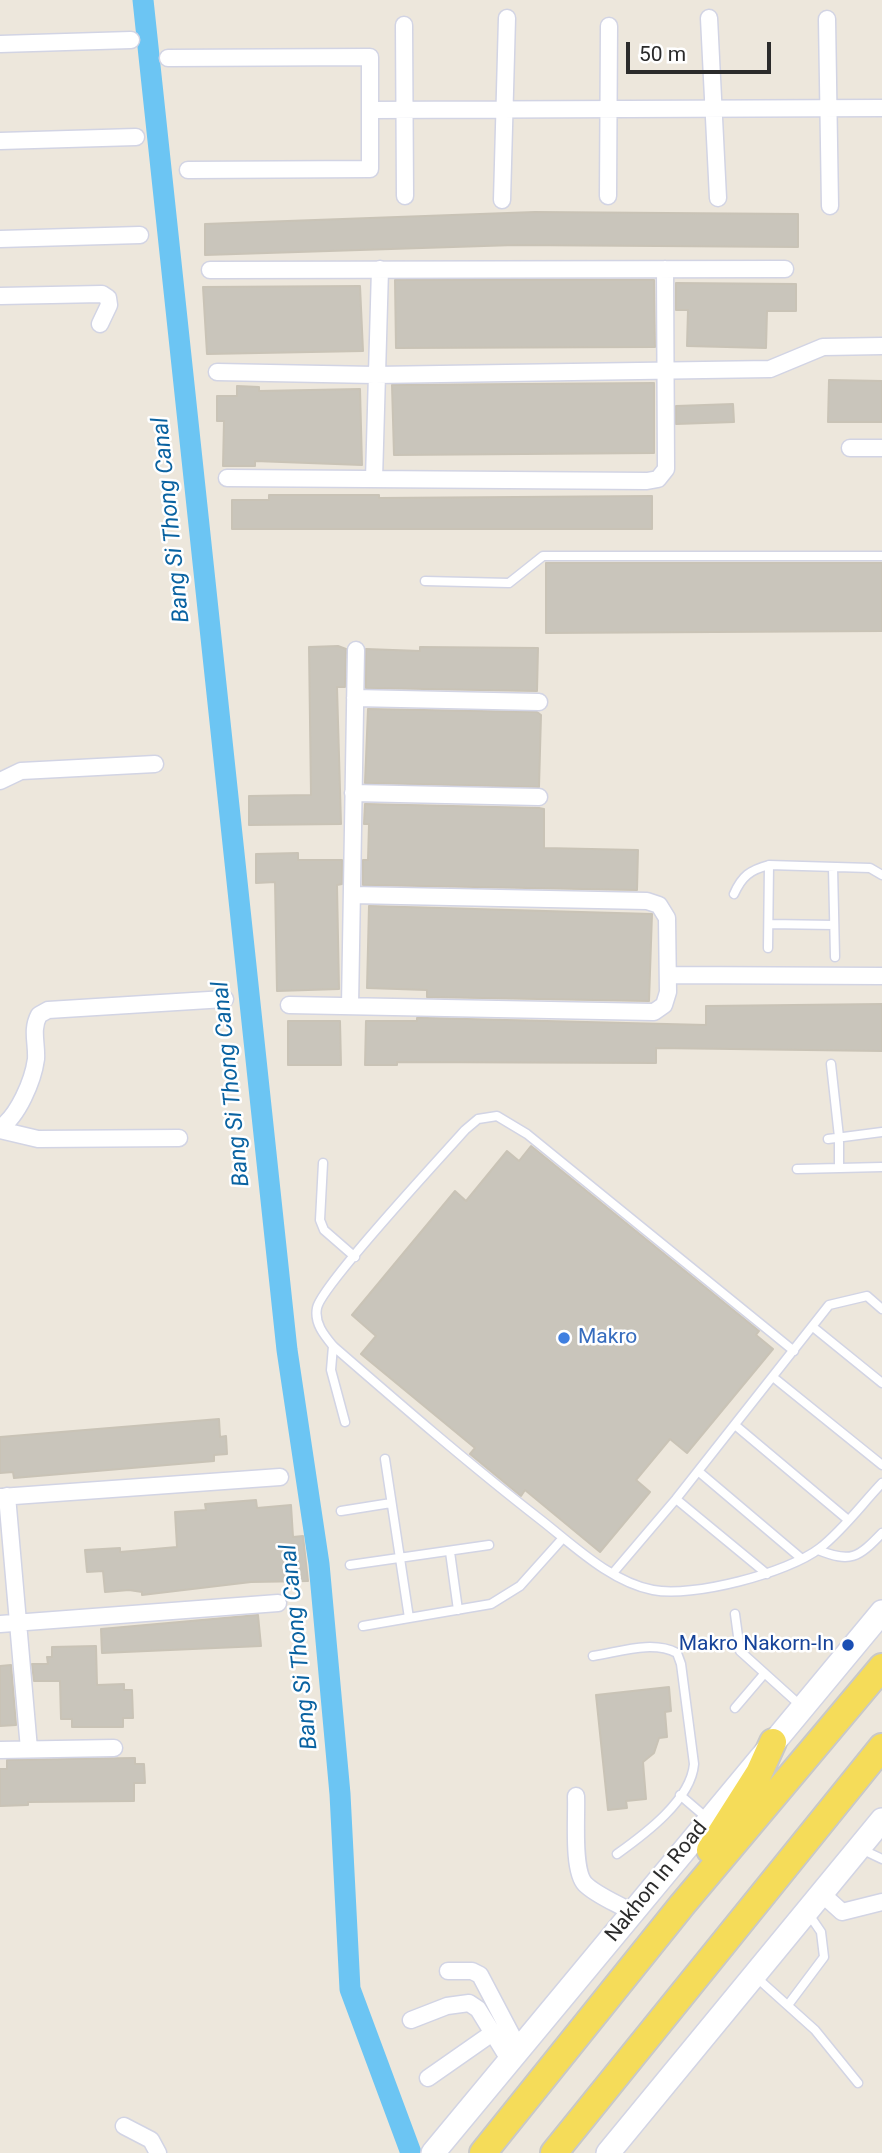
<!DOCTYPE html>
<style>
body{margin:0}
#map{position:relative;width:882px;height:2153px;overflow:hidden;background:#ede7dc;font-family:Roboto,sans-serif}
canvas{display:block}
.scale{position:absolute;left:626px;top:42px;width:145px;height:32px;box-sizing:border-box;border:4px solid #2b2b2b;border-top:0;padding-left:9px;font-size:21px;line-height:24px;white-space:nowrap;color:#2b2b2b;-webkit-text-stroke:5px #fff;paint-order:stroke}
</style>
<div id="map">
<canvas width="882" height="2153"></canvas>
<div class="scale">50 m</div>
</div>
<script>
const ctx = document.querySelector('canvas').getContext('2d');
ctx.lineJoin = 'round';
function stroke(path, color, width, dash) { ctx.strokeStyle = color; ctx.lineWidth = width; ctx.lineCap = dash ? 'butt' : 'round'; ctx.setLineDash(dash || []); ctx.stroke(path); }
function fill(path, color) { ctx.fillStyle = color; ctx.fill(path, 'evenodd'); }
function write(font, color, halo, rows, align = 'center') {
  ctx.font = font + ' Roboto,sans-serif'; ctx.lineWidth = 5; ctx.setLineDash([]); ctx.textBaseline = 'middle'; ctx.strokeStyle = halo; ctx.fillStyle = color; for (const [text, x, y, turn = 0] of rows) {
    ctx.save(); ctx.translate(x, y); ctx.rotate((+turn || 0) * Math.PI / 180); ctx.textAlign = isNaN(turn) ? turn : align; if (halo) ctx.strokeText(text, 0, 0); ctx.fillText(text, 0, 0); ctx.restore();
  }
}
stroke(new Path2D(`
 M143,0L287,1350L319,1564L340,1794L350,1989L411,2153`), '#6cc5f3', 21);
const building = new Path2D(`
 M535,212L798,214V247L515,245L205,255V224Z
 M395,280H654L655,347L396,348Z
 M676,283L796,284V311H767L766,348L687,346L688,310H676Z
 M360,286L363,351L207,354L203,287Z
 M829,380L882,381V422H828Z
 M654,383V453L394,455L392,385Z
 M237,386L259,387V391L360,389L362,465L255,461V466H223L224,421H217V396H237Z
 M733,404L734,422L676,424V406Z
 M269,495H379V498L652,496V529H232V500H269Z
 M546,563H882V631L546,633Z
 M338,646L346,649L345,687H337L341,824L249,825V796L311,795L309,647Z
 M420,647L538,648L537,691L366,688V649L420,651Z
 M368,709L537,712L541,715L539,787L365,783Z
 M365,804L539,808L544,809V848L638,850L637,890L363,885V860H368L369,824H364Z
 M298,853V860H342V884L337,885L339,989L277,991L275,882L256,883V854Z
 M369,906L652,914L649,1001L427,997V990L367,988Z
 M882,1004V1051L656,1048V1063L397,1062V1065H365L366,1021H417V1018H427L706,1025V1006Z
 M288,1021H340L341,1065H288Z
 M531,1146L759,1331L756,1335L773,1349L687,1453L670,1439L636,1480L650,1492L600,1552L525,1490L521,1496L470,1454L475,1448L361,1354L376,1336L352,1315L455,1191L466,1201L507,1151L519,1161Z
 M219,1419L220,1437L226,1436L227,1454L214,1455V1461L14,1478L13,1472L0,1473V1437Z
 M256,1500L257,1508L291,1505L293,1537L303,1536L308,1581L251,1582L142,1595V1592L129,1590L105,1592L103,1571L87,1572L85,1550L120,1548V1552L177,1547L175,1512L206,1510L205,1504Z
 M258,1615L261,1646L102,1653L101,1629Z
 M96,1646L97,1685L124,1684V1690H132L133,1718H123V1727H72V1719H61L60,1681H34L32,1664H48L47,1657H52V1647Z
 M11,1665L16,1725L0,1726V1666Z
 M669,1687L671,1711L665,1712L667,1737L659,1738L654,1753L643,1762L646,1799L626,1801L627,1808L608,1810L596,1695Z
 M135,1758V1764H144L145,1783H134V1801L28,1802V1805L0,1806V1769H7V1760Z`);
fill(building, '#c9c5bb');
stroke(building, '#c9c3b6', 2);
const lane = new Path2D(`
 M425,581L509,583L543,556H882
 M833,867L835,957
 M734,894C742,876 750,870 769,865L870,868L882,875
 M769,924L834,925
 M768,948L769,865
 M831,1064L839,1137V1168
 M828,1139L882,1132
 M323,1163L320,1220L324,1230L355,1257
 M797,1169L882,1167
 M813,1327L882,1383
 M333,1346L331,1370L345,1422
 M794,1351L527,1134L497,1116L478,1119L465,1130C442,1156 321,1286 317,1308C314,1323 324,1335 333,1346C401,1405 469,1464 541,1520C573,1545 611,1582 653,1590C692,1598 788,1573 820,1548C843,1530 862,1504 882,1483
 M773,1377L882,1465
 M735,1425L847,1519
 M385,1459L409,1618L491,1604L520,1586L563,1538
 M698,1471L802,1559
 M676,1499L767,1574
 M341,1511L391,1503
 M818,1550C851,1563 858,1558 882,1533
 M450,1552L458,1610
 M350,1565L489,1545
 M613,1573L676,1499L829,1305L867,1296L882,1309
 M735,1614L740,1651L801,1706
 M363,1626L409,1618
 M593,1656C620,1652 652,1640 677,1653L681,1664L694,1764C691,1800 645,1834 617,1854
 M735,1708L764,1674
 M680,1795L708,1819
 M861,1849L882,1859
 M756,1977L815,2030L858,2083
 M788,2005L824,1957L821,1932L808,1913`);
const street = new Path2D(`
 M709,18L718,198
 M827,19L830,206
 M404,25L405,196
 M0,44L131,40
 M168,58L370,57V169L188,170
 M370,110L882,108
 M0,141L136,137
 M608,196L609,26
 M502,200L507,18
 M0,239L140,235
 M210,270L785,269
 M0,296L102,294L108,298L109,305L100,324
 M217,372L375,375L770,369L823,347L882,346
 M850,448H882
 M227,478L647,481L658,479L666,469L665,269
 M374,479L380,269
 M355,698L539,702
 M0,781L21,771L155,764
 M353,793L539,797
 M668,975L882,976
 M289,1005L654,1012L664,1005L668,992L667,918L659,905L647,901L352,895
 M350,1006L356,650
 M0,1128C18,1116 33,1081 36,1059C37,1043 31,1030 39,1015L48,1010L225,999
 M0,1130L38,1139L179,1138
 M7,1496L29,1749
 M0,1497L280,1477
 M0,1624L278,1603
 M0,1750L114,1748
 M576,1796C577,1816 572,1870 585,1884C597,1896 619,1904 633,1913
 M821,1893L842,1912L882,1902
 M448,1971H472L480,1975L519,2049
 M411,2020L447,2006L469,2003L478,2009L510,2061
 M428,2078L491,2034
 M124,2126L151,2140L158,2153`);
const secondary = new Path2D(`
 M433,2153L882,1612
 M608,2153L882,1820`);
const primary = new Path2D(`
 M710,1850L759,1773L773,1742
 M483,2153L682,1905L882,1667
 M554,2153L882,1747`);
stroke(lane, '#d2d4e4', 11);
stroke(street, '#d2d4e4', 19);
stroke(secondary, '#d2d4e4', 26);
stroke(primary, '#c8c8c8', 30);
stroke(lane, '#fff', 8);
stroke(street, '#fff', 16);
stroke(secondary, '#fff', 23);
stroke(primary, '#f5dc59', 26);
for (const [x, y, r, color] of [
 [564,1338,7,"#3f7fe0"],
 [848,1645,7,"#1a4fb4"]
]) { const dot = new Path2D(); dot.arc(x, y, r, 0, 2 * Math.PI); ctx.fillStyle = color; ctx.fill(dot); stroke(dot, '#fff', 2.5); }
write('21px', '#366cbe', '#fff', [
 ["Makro",578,1338]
], 'left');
write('21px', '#164399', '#fff', [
 ["Makro Nakorn-In",834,1645]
], 'right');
write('21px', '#2b2b2b', '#fff', [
 ["Nakhon In Road",657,1882,-51]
]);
write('italic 23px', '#0962a1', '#fff', [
 ["Bang Si Thong Canal",172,520,-96],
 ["Bang Si Thong Canal",232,1084,-96],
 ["Bang Si Thong Canal",300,1647,-96]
]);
</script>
